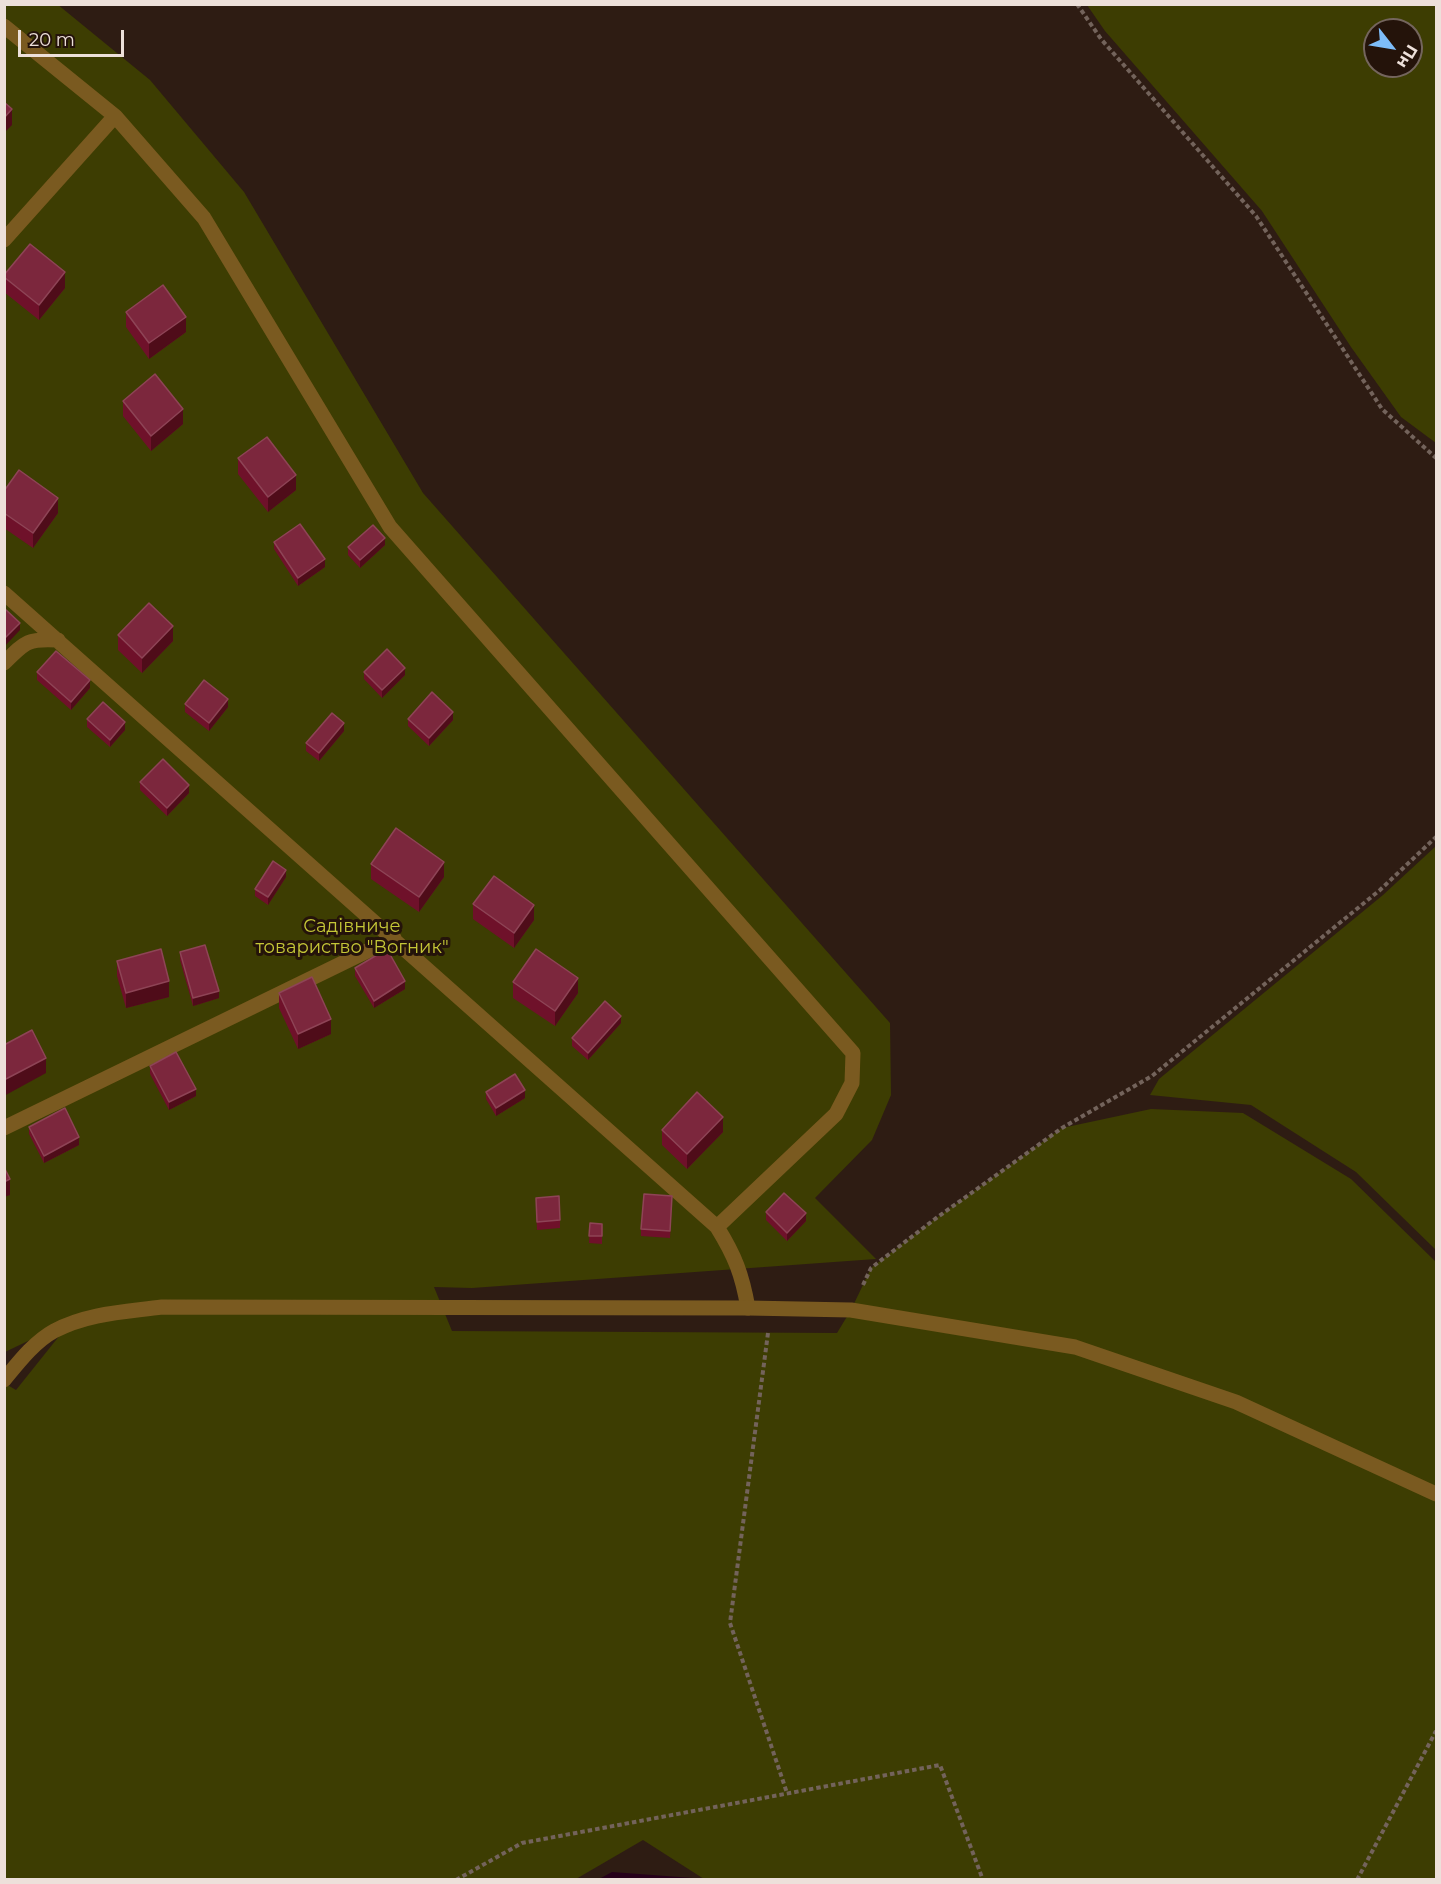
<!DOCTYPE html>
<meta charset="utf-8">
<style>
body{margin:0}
#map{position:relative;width:1441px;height:1884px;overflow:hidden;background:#2e1c13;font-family:Montserrat,sans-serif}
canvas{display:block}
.frame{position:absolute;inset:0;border:6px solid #ede0da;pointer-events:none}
.north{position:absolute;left:1363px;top:18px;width:60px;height:60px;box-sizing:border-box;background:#24130a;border:2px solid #74655d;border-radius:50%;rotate:121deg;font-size:16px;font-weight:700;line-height:24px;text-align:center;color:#ede0da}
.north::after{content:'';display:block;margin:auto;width:21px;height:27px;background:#7ebdf9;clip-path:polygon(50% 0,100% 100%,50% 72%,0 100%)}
.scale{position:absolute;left:18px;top:30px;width:106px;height:27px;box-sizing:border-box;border:3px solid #ede0da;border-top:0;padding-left:8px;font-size:18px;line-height:21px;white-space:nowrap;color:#ede0da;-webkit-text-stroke:4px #24130a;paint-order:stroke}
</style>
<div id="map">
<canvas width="1441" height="1884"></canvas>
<div class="frame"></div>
<div class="north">Пн</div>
<div class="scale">20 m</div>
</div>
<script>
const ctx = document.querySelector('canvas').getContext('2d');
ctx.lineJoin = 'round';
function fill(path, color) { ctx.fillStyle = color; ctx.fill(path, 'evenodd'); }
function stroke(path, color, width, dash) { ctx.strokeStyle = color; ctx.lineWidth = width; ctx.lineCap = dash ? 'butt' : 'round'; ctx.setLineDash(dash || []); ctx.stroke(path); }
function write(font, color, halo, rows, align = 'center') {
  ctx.font = font + ' Montserrat,sans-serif'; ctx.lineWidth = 6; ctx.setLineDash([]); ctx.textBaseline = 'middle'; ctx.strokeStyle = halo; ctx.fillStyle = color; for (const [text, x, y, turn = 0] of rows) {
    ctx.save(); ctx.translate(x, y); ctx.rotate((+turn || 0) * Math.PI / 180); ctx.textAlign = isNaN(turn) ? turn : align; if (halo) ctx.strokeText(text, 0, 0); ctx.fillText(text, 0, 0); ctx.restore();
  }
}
fill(new Path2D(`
 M57,4L150,80L244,192L423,493L890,1023L891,1095L872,1140L815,1198L876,1259L472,1288L434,1287L452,1331L837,1333L851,1310L871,1268L935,1219L1062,1128L1151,1109L1243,1113L1351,1179L1436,1262V1879H704L643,1840L576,1879H5L4,1383L16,1390L72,1320L5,1352L4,5Z
 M1087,5H1436V443L1401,417L1351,347L1262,211L1105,31ZM1375,30H1411V66H1375Z
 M1436,846V1250L1356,1172L1251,1105L1150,1095L1159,1079L1383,895Z`), '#3d3d02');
fill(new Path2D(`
 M612,1872L693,1878L694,1879H599Z`), '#26001a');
stroke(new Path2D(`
 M1077,4L1101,39L1256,216L1382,409L1436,458
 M863,1285L871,1268L935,1219L1062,1128L1152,1076L1380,890L1436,837
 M768,1333L730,1623L787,1793
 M456,1880L522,1843L940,1765L983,1880
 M1357,1880L1436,1731`), '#73635b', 4, [4.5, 3]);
stroke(new Path2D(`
 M4,26L115,116L204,218L390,527L853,1053L852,1083L836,1114L717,1227
 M4,240L115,116
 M4,593L717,1227C735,1256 742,1274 748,1308
 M4,663C25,642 28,638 58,640
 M4,1128L394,938`), '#7a5a20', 15);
stroke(new Path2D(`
 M4,1380C18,1363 34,1342 54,1331C88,1313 125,1312 162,1307L748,1308L851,1310L1075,1347L1236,1402L1436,1494`), '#7a5a20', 15);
fill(new Path2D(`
 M4,275L65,288L39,320L4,292Z
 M126,312L186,332L149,359L126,327Z
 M123,401L183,424L151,451L123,416Z
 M238,458L296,490L268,512L238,474Z
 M4,491L58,513L33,548L4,528Z
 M274,542L325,567L298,586L274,549Z
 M385,545L360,568L348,555V547Z
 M118,635L173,641L142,673L118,650Z
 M37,672L90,688L71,710L37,680Z
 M364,672L405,675L382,698L364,679Z
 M185,704L228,707L209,731L185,712Z
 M87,719L125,730L110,747L87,727Z
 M408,719L453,720L429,746L408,726Z
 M344,731L319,761L306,751V743Z
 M140,782L189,793L167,816L140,790Z
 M371,864L444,877L419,912L371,879Z
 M286,877L268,905L255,896V889Z
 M473,904L534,920L514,948L473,919Z
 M180,952L219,998L193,1006L180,960Z
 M117,961L169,997L126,1008L117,976Z
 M355,968L405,989L374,1008L355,976Z
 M513,982L578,993L555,1026L513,998Z
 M279,993L331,1034L298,1049L279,1008Z
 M621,1023L588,1060L572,1046V1038Z
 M150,1066L196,1096L169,1110L150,1074Z
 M486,1092L525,1098L496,1116L486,1099Z
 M29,1127L79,1145L44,1163L29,1134Z
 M662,1130L723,1132L687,1169L662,1145Z
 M672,1204L670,1238L641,1236V1229Z
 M536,1206L560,1220V1228L537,1230Z
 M766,1212L806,1221L787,1241L766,1220Z
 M590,1223L602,1224V1244L589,1243Z`), '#6f112a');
fill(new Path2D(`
 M12,109V125L4,133V118Z
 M65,272V288L39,320V305Z
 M186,317V332L149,359V343Z
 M183,409V424L151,451V436Z
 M296,475V490L268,512V497Z
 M58,498V513L33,548V533Z
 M385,538V545L360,568V560Z
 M325,559V567L298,586V578Z
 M20,623V630L4,647V639Z
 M173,626V641L142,673V658Z
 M405,668V675L382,698V690Z
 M90,680V688L71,710V702Z
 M228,699V707L209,731V723Z
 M453,712V720L429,746V738Z
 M125,722V730L110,747V740Z
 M344,723V731L319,761V753Z
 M189,785V793L167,816V808Z
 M444,862V877L419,912V897Z
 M286,870V877L268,905V897Z
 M534,905V920L514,948V933Z
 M578,978V993L555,1026V1011Z
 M169,981V997L126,1008V993Z
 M405,981V989L374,1008V1001Z
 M219,991V998L193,1006V998Z
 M621,1016V1023L588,1060V1053Z
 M331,1019V1034L298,1049V1034Z
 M46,1058V1073L4,1096V1080Z
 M196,1089V1096L169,1110V1102Z
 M525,1090V1098L496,1116V1108Z
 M723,1117V1132L687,1169V1154Z
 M79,1137V1145L44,1163V1156Z
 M10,1179V1195L4,1197V1182Z
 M806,1213V1221L787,1241V1233Z`), '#4f0c19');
const building = new Path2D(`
 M4,102L12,109L4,118Z
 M30,244L65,272L39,305L4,277V275Z
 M163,285L186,317L149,343L126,312Z
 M155,374L183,409L151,436L123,401Z
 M267,437L296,475L268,497L238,458Z
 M19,470L58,498L33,533L4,513V491Z
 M300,524L325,559L298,578L274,542Z
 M373,525L385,538L360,560L348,547Z
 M149,603L173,626L142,658L118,635Z
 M4,608L20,623L4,639Z
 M387,649L405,668L382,690L364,672Z
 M56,651L90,680L71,702L37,672Z
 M204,680L228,699L209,723L185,704Z
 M432,692L453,712L429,738L408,719Z
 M103,702L125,722L110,740L87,719Z
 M332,713L344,723L319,753L306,743Z
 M163,759L189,785L167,808L140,782Z
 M396,828L444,862L419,897L371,864Z
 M273,861L286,870L268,897L255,889Z
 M494,876L534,905L514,933L473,904Z
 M205,945L219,991L193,998L180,952Z
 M161,949L169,981L126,993L117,961Z
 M387,949L405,981L374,1001L355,968Z
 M536,949L578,978L555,1011L513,982Z
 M312,977L331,1019L298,1034L279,993Z
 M605,1001L621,1016L588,1053L572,1038Z
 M32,1030L46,1058L4,1080V1045Z
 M176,1052L196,1089L169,1102L150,1066Z
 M515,1074L525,1090L496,1108L486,1092Z
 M697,1092L723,1117L687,1154L662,1130Z
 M65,1108L79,1137L44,1156L29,1127Z
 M4,1167L10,1179L4,1182Z
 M784,1193L806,1213L787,1233L766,1212Z
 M644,1194L672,1196L670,1231L641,1229Z
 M559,1196L560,1220L537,1222L536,1198Z
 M590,1223L602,1224V1236H589Z`);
fill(building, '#7c273d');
stroke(building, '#8e4456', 1.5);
write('18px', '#c5c737', '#24130a', [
 ["Садівниче",352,927],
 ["товариство \"Вогник\"",352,948]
]);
</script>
